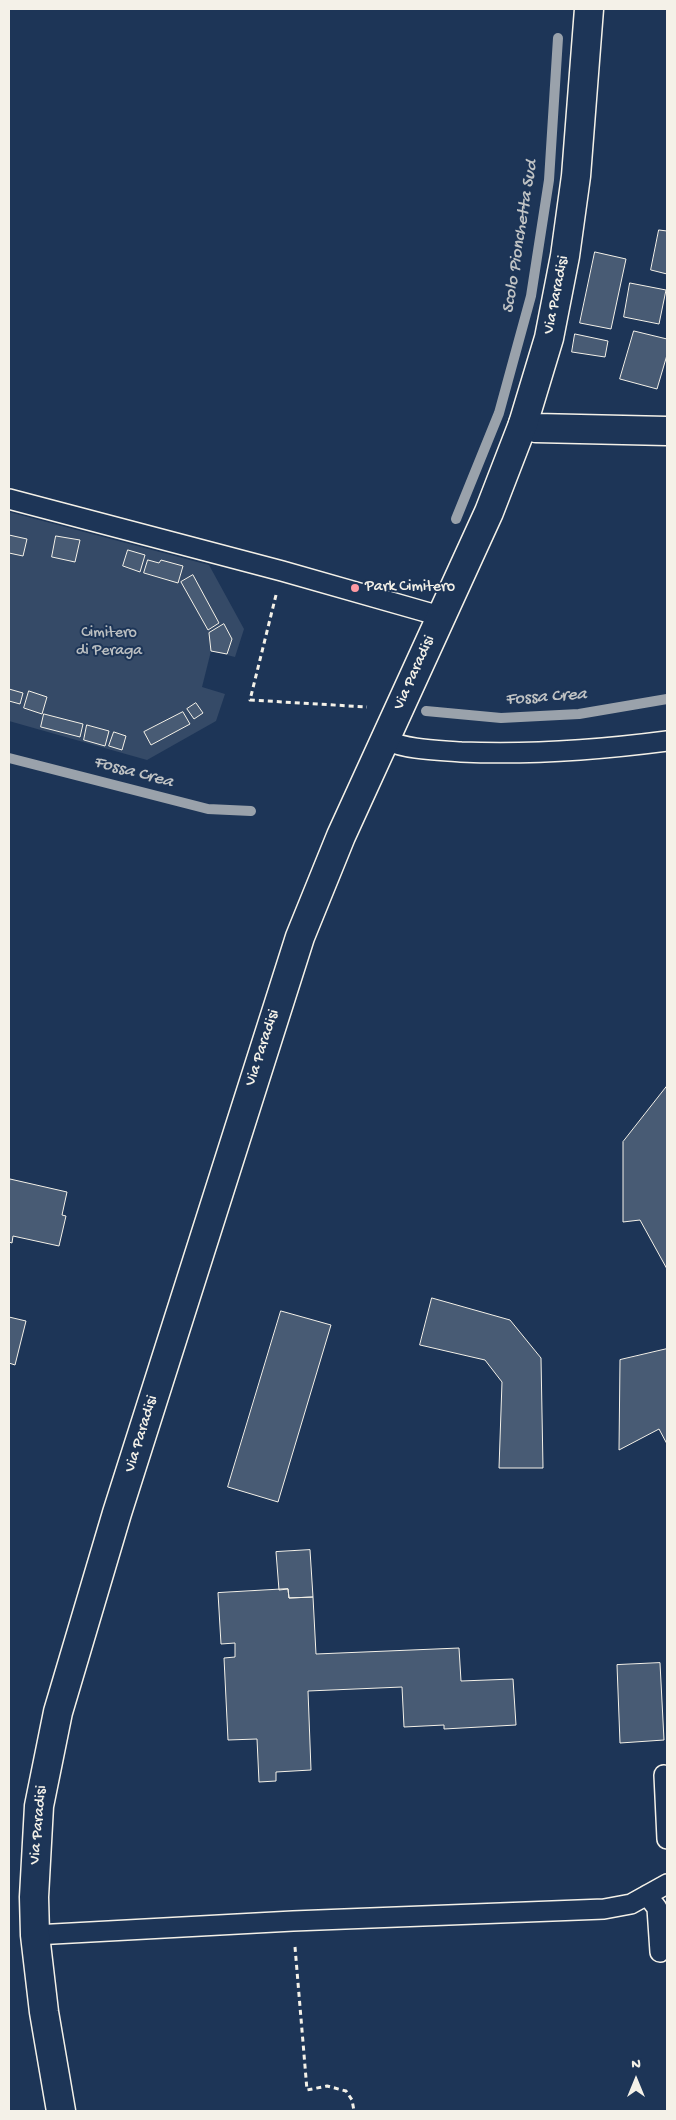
<!DOCTYPE html>
<style>
body{margin:0}
#map{position:relative;width:676px;height:2120px;overflow:hidden;background:#1d3557;font-family:"Gochi Hand",sans-serif}
canvas{display:block}
.frame{position:absolute;inset:0;border:10px solid #f4f1e8;pointer-events:none}
.north{position:absolute;left:611px;top:2055px;width:50px;height:50px;-webkit-text-stroke:4px #1d3557;paint-order:stroke;rotate:0deg;font-size:14px;font-weight:700;line-height:20px;text-align:center;color:#f4f1e8}
.north::after{content:'';display:block;margin:auto;width:18px;height:22px;background:#f4f1e8;clip-path:polygon(50% 0,100% 100%,50% 72%,0 100%)}
</style>
<div id="map">
<canvas width="676" height="2120"></canvas>
<div class="frame"></div>
<div class="north">N</div>
</div>
<script>
const ctx = document.querySelector('canvas').getContext('2d');
ctx.lineJoin = 'round';
function fill(path, color) { ctx.fillStyle = color; ctx.fill(path, 'evenodd'); }
function stroke(path, color, width, dash) { ctx.strokeStyle = color; ctx.lineWidth = width; ctx.lineCap = dash ? 'butt' : 'round'; ctx.setLineDash(dash || []); ctx.stroke(path); }
function write(font, color, halo, rows, align = 'center') {
  ctx.font = font + ' "Gochi Hand",sans-serif'; ctx.lineWidth = 4; ctx.setLineDash([]); ctx.textBaseline = 'middle'; ctx.strokeStyle = halo; ctx.fillStyle = color; for (const [text, x, y, turn = 0] of rows) {
    ctx.save(); ctx.translate(x, y); ctx.rotate((+turn || 0) * Math.PI / 180); ctx.textAlign = isNaN(turn) ? turn : align; if (halo) ctx.strokeText(text, 0, 0); ctx.fillText(text, 0, 0); ctx.restore();
  }
}
fill(new Path2D(`
 M9,512L209,565L244,629L235,657L211,651L202,687L225,694L216,721L147,760L9,721Z`), '#354a67');
stroke(new Path2D(`
 M456,519L499,413L531,296L549,180L558,38
 M426,711L501,718L579,714L667,699
 M9,758L208,809L251,811`), '#9aa2ab', 10);
const building = new Path2D(`
 M659,230L667,231V274L651,270Z
 M595,252L626,259L611,329L580,323Z
 M630,283L666,290L659,324L624,317Z
 M634,331L667,339V355L657,389L620,379Z
 M575,334L608,341L605,357L572,352Z
 M9,535L27,539L23,556L9,553Z
 M56,536L80,540L75,562L52,557Z
 M128,550L145,555L140,572L123,566Z
 M148,560L159,563L161,560L183,566L178,583L144,573Z
 M193,575L219,623L208,630L181,582Z
 M224,624L232,639L227,654L211,651L209,633Z
 M9,689L23,693L20,704L9,701Z
 M29,691L47,697L42,714L24,708Z
 M196,703L203,713L194,719L187,709Z
 M183,712L190,724L151,745L144,732Z
 M44,714L83,724L80,737L41,727Z
 M87,725L109,731L105,746L84,740Z
 M114,732L126,736L122,750L109,746Z
 M667,1086V1269L640,1220L623,1222V1142Z
 M10,1179L67,1192L62,1215L66,1216L59,1246L13,1236L12,1243L9,1242Z
 M432,1298L510,1320L541,1358L543,1468H499L502,1382L485,1360L420,1345Z
 M281,1311L331,1325L278,1502L228,1487Z
 M9,1317L26,1321L15,1365L9,1363Z
 M667,1349V1444L659,1429L619,1450L620,1360Z
 M310,1550L313,1597L289,1598L288,1589L279,1590L276,1552Z
 M288,1589L289,1598L313,1597L316,1654L459,1648L461,1681L513,1679L516,1725L444,1729V1725L404,1727L402,1687L308,1691L311,1770L276,1772V1781L259,1782L257,1739L228,1740L224,1658L235,1657V1643L221,1644L218,1593Z
 M660,1663L664,1740L620,1743L617,1665Z`);
fill(building, '#485b74');
stroke(building, '#f4f1e8', 1);
const service = new Path2D(`
 M9,499L282,571L440,616
 M385,740C409,750 435,750 461,752C530,755 598,750 667,741
 M664,1775L667,1839
 M647,1895L657,1908L660,1952
 M35,1935L293,1921L604,1909L631,1904L667,1884`);
const minor = new Path2D(`
 M523,424L536,428L667,431`);
const tertiary = new Path2D(`
 M61,2111L44,2012L35,1935L34,1897L39,1806L58,1712L117,1513L300,937L341,836L489,512L523,424L549,338L565,256L576,176L589,9`);
stroke(service, '#f4f1e8', 22);
stroke(minor, '#f4f1e8', 31);
stroke(tertiary, '#f4f1e8', 31);
stroke(new Path2D(`
 M276,595L250,700L367,707
 M295,1947L307,2090L327,2086L346,2091L352,2100L354,2111`), '#f4f1e8', 3, [5, 4]);
stroke(service, '#1d3557', 19);
stroke(minor, '#1d3557', 28);
stroke(tertiary, '#1d3557', 28);
for (const [x, y, r, color] of [
 [355,588,5,"#ff9aa2"]
]) { const dot = new Path2D(); dot.arc(x, y, r, 0, 2 * Math.PI); ctx.fillStyle = color; ctx.fill(dot); stroke(dot, '#1d3557', 2); }
write('16px', '#f4f1e8', '#1d3557', [
 ["Via Paradisi",557,295,-79],
 ["Via Paradisi",415,673,-66],
 ["Via Paradisi",263,1048,-72],
 ["Via Paradisi",142,1434,-73],
 ["Via Paradisi",39,1825,-85]
]);
write('16px', '#f4f1e8', '#1d3557', [
 ["Park Cimitero",365,588]
], 'left');
write('16px', '#bbbfc1', '#1d3557', [
 ["Cimitero",109,634],
 ["di Peraga",109,652]
]);
write('italic 18px', '#c0c3c4', '#1d3557', [
 ["Scolo Pionchetta Sud",521,237,-81],
 ["Fossa Crea",546,698,-4],
 ["Fossa Crea",133,773,15]
]);
</script>
